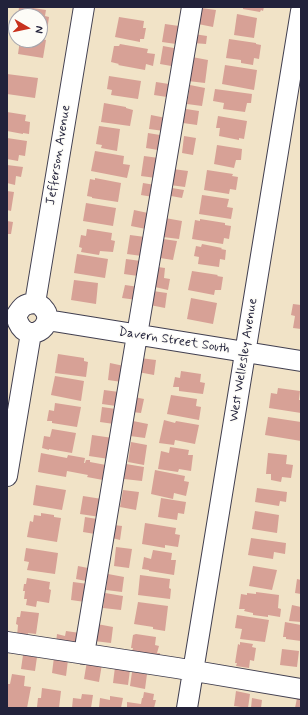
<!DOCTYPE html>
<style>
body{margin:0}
#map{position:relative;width:308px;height:715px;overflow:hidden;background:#f1e3c7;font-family:Mynerve,sans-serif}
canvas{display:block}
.frame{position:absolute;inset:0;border:8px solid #22223b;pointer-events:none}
.north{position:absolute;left:8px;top:8px;width:40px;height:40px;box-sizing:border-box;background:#fdfcf7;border:1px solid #a5a5ac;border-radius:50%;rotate:99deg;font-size:11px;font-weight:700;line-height:16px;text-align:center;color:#22223b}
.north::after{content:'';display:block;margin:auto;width:14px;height:18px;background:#c8321e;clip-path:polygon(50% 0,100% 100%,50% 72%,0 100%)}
</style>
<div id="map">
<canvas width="308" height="715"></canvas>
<div class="frame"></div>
<div class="north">N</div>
</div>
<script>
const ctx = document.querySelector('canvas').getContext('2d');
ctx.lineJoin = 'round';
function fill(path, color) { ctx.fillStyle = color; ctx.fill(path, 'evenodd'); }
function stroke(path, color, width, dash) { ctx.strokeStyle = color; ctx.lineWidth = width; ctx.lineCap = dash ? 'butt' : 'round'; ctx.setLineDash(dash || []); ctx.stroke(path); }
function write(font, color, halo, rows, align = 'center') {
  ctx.font = font + ' Mynerve,sans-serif'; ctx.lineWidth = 3; ctx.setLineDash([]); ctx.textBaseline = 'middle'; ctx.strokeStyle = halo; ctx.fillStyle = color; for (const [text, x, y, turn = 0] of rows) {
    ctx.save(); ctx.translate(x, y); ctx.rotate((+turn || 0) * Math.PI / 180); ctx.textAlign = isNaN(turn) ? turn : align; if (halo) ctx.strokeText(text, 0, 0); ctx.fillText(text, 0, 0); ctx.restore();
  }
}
fill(new Path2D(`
 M19,7H27L46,10L45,16L49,17L47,31L40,29V16H18Z
 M243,7H264L263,11L261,10L260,12L243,9Z
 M201,8L216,10L213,27L198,24Z
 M237,14L257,18L254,38L234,35Z
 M119,17L144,21L143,28H146L144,39H140V42L115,37Z
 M165,24L179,26L176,44L162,42Z
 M194,34L207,36L206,44L193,43Z
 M40,37L42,38L41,39L46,40L43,58L18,54L20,40H40Z
 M229,39L256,43V44L261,45L259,59L254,58L253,65L241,63V60L226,58Z
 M120,44L148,49L147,53L155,54L153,66L146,64L145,70L118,65L119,64L111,62L114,46H119Z
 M163,46L179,49L177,67L160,64Z
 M192,57L208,60L205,83L188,81Z
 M225,65L257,70L254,90L222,84Z
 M7,74L38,78L35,98L7,94Z
 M109,76L141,81L138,99L111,95L112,90L107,89Z
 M156,82L169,84L167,97L154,95Z
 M190,85L205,88L202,106L187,104Z
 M215,89L252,94L251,103H247L245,112L223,109L224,103L213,101Z
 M104,103L126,107V108L133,110L130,126L101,122Z
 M186,109L199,111L197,125L183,123Z
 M7,112L26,115L25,121L30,122L29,134L23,133V134L7,131Z
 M151,115L166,118L164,131L149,129Z
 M218,116L247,121L244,139L239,138V140L219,136L220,128H216Z
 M99,126L120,129L117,151L101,148L102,145L96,144Z
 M148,133L160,135L158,150L146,148Z
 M184,136L196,138L193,155L182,153Z
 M7,138L27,141L25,156L19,155L18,161L7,159Z
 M217,145L242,149L241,160H236L234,168L214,164Z
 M95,151L124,156L123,164L130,165L127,178L91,171Z
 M144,156L159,158L156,178L141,176Z
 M7,165L23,167L21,177L16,176L15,185L7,183Z
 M173,169L188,171L185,187L170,185Z
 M207,170L233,174L232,176L238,177L236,190L230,189L229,194L204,190Z
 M95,178L121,183L118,202L92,198V197L87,196L90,179L95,180Z
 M143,183L155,185L153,197L141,195Z
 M172,188L184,190L182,198L171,196Z
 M7,191L14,192L11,211L7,210Z
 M202,195L229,199L227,207L233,208L231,219L199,214Z
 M86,203L116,208L113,226L83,221Z
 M134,210L148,213L146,229L131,226Z
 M165,218L182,221L179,239L163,237Z
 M200,219L225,223V225L231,226L229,239L224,238L223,244L192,239L195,220L200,221Z
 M7,221L13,222L11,234H7Z
 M87,229L112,233L111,240L115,241L113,252L100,251L99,255L81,252L82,248L79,247L81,235L86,236Z
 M130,235L145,237L142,256L127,254Z
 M163,239L177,241L173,260L160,258Z
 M202,244L222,248L221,249L226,250L225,260L220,259L219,267L198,264L199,257L194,256L196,246L201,247Z
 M77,254L108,259L105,278L74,273Z
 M126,259L141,261L138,276L124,274Z
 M158,267L165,268L164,278L170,279L168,290L155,287Z
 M192,271L218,275L217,276L223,277L221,290H215L214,295L188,290Z
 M74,280L98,283L96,304L71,300Z
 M125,285L139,287L137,300L122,298Z
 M153,291L167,293L165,308L150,305Z
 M191,298L217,303L213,324L187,319Z
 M293,304L301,305V329L293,328L295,316L291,315Z
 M58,354L84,358V361L88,362L86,377L55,373Z
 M140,358L156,360L154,375L138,372Z
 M110,363L124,366L122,382L108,380Z
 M181,371L201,374L200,382L205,383L203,394L179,391V387H173L175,377L180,378Z
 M55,376L84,381L81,401L51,395Z
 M278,388L300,391L299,400H301V413L269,408L271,393L277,394Z
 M104,390L119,392L116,406L102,404Z
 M171,395L197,399L196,406L201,407L199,420L167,414Z
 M134,397L144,399L141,413L132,412Z
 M55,403L81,407L77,427L52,423V421H47L49,410L54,411Z
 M102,407L116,409L114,424L100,422Z
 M268,417L301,422V441L265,435Z
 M164,420L175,423L176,421L199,425L195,444L175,440L174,445L159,443Z
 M133,421L148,424L145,438L130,436Z
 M52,429L76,433L72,453L49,449V450L42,448L44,436L50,437Z
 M92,435L113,438L109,459L89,456Z
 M131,442L147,445L144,465L128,462Z
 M170,447L189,450L188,455H193L191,471L179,469L178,472L158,469L161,451L169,453Z
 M41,453L67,458L68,455L85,458L84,463H85L86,460H90V462L106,465L103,480L87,477L88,475L67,471L66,477L38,472Z
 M268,453L287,455L286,464L293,465L291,478L282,477L281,482L271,480V474H266Z
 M126,464L144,467L142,481L124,479Z
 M155,470L185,476L184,481L189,482L186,496L174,493L173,499L151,494Z
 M36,485L66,490L62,510L33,505Z
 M257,488L287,492L286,502L280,501L279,506L255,502Z
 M123,490L139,492L136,510L120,507Z
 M83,496L102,499L100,517L80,514Z
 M161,498L186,502L184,514L178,513L177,520L158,517Z
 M255,511L279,515L277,533L252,529Z
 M41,513L54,515V517L61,518L57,542L27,537L30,521L33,522L34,515L41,516Z
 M85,517L97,519L95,534L83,532Z
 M145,523L176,528L175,534L180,535L178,547L165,545V548L142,544Z
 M114,525L122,526L120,540L112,538Z
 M251,538L286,543L285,554L274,552L273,559L248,555Z
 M116,547L132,549L129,568L114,566Z
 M26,548L58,553L55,574L27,570L29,562L24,561Z
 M153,550L172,553L171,560H176L174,575L149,571V570L142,569L144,557L151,559Z
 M78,566L93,569L91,582L76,579Z
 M253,566L277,570L272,590L249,586Z
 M108,574L124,577L122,592L106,590Z
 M140,575L170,579L169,588L171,589L170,599L138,595Z
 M27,578L50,582L49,589L51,590L49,603L37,601L36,607L26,605L27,599H24L25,591H23L24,584H26Z
 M297,579L301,580V594L295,593Z
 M73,582L88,584L85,602L71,600Z
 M256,592L279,595L278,608L281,609L280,617L268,615V617L253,615V613L244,611L245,609H239L241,594L247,595V593L256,594Z
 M105,593L123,596L121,610L103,608Z
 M138,602L168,606L165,631L153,629V627L134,624Z
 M292,605L301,607V622L289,621Z
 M21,611L39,613L36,634L28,633L27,637L17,636L18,625L16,624L17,617H20Z
 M237,615L269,620L265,642L240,639L242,629L235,628Z
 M285,622L301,625V641L286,639V637H283Z
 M97,624L113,627L111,643L94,641Z
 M66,631L80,633L78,646L56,643L57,634L65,636Z
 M136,634L156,637L155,645L159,646L157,653H160L159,659L131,656L133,648H131L133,635Z
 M240,642L253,644L252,647L256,648L254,661L250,660L249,668L236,666L237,663H235L238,644L240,645Z
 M282,649L299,651L297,667L280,665Z
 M23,655L37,657L35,671L21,669Z
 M54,657L68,660L66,676L52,673Z
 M87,661L102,664L99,682L84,679Z
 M115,667L130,670L128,685L113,683Z
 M132,672L147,674L145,689L130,686Z
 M12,674L25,676L24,686L31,687L27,708H7V688L8,684H10Z
 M42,688L61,691L59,708L37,707L38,698H41Z
 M236,691L250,694L248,708L234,706Z
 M144,692L154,694L153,700H156L154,708H127V702L141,704L142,698H143Z
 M82,694L93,695L91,708H72L73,698L81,699Z
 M110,696L123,698L121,708H99L100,698L110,700Z
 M252,698L262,700L261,708H251Z
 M297,698H301V708H295Z`), '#d7a196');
const minor = new Path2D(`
 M35,303L84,7
 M35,303C38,304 41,305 43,308C59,324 25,351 16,316C22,306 24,304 35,303Z
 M47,320L301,361
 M7,476L31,333
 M7,642L177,668L301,689
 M84,654L137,335L192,7
 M187,708L301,11`);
stroke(minor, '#413f50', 22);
stroke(minor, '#fff', 20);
write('13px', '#22223b', '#fdfcf7', [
 ["Jefferson Avenue",59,155,-81],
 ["Davern Street South",174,341,9],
 ["West Wellesley Avenue",244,360,-81]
]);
</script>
